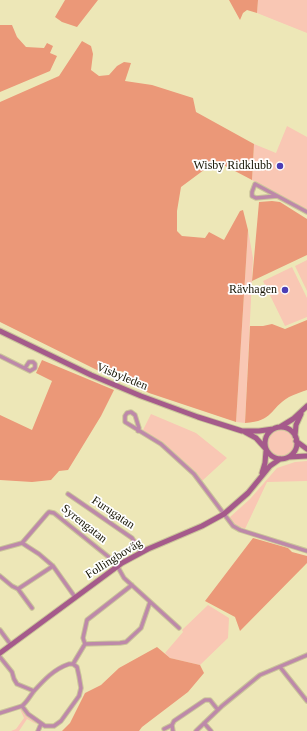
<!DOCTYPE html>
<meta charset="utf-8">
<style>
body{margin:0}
canvas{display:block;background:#ede7b7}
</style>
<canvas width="307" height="731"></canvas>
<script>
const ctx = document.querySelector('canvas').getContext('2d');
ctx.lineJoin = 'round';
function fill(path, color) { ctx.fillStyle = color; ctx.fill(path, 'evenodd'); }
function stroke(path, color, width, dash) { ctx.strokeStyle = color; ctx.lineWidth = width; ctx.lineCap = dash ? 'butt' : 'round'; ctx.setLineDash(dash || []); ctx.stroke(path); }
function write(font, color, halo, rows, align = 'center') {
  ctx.font = font + ' Georgia,serif'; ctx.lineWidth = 3.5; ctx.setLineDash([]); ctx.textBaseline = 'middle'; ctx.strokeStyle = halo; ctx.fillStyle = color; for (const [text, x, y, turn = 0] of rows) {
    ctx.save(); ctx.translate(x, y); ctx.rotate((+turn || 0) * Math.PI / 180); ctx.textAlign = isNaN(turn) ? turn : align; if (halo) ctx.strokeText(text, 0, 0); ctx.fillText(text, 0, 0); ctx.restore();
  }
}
fill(new Path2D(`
 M258,0H307V33L257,13Z
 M287,126L307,137V210L252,180L254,144L276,153Z
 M248,230L253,258L245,423L236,422Z
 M307,260V291L295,266Z
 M292,267L307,298V317L285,326L263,281Z
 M151,414L196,433L227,458L202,481L161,443L142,432Z
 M267 443a14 14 0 1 1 28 0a14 14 0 1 1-28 0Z
 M307,461V481L267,482L245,529L233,524L230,519V517L250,499L277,468L295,462Z
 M208,605L229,618L228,638L200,665L170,658L165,653L183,632L182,630Z
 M20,709H23L27,715L38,725L27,719L19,731H11L16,729L24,718Z`), '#f9c7b4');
fill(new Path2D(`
 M65,0H98L77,27L62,22L55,17Z
 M229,0H258L257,13L247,10L243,13L240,20Z
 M0,25H12L17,37L26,47L44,48L47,43L53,46L50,53L57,56L50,71L0,92Z
 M82,41L91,46L93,54L91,70L99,76L109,75L117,66L124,62L131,63L125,81L152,85L193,98L196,112L254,144L252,180L216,161L181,187L177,211V231L182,236L205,238L209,232L224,240L240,211L243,210L248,230L236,422L149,393L137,387L129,375L121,371L103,373L0,322V102L59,76Z
 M272,201L280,202L307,219V255L252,281L259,202Z
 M307,320V390C301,392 295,394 289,397C269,409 274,421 245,423L250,326H263L272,324L285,329Z
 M42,360L114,390L101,416L68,470L59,471L51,480L32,482L0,480V415L32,430L52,381L36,373Z
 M253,538L288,548L292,552L307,556V563L240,631L235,617L205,601Z
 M157,647L170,658L200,665L204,673L188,692L142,727L139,731H62L70,723L85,693L101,685L119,668Z`), '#eb9878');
const minor = new Path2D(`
 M277,196L256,198L252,196V192L255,184L307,212
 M0,356L30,371L35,368V364L33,362H29L25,368
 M138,431L139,428L135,415L131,412L127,413L125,416V422L161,444L194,474L233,526L240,530L307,551
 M68,494L132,538L141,552
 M22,543L47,514L49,512L54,513L110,558L115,562L124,578L179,628
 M0,549L22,543L39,554L53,566L75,597
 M0,576L12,586L18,589L32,608
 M132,585L87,620L83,638L85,644L120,643L126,642L141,628L150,602
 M18,589L53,566
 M0,630L11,645
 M0,657L12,672L14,679L17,684L34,691
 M69,664H73L77,667L79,676L81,688L79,696L61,721L54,726H45L28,714L22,706C27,702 30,696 34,691C44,680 54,669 69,664Z
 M73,664L85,644
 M280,667L307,701
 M0,713L22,706
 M204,723L211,731
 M164,729L172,725
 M38,731L41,724
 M173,731L172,725L174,721L205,700H210L218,710
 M196,731L222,706L260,675L307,655`);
const secondary = new Path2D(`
 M0,331L91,375L141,396L198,417L242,431H259L273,429
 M280,427L293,419L307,406
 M265 443a16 16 0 1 1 32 0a16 16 0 1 1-32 0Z
 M245,432L256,438L265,448
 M295,436L296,425L301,414
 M296,441L307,449
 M289,457L307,456
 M262,473L265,463L266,451
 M0,653L122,563L148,549L202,526L224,514L248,493L270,466L280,459`);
stroke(minor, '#cbc59a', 5.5);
stroke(secondary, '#cbc59a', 7);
stroke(minor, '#bd89a9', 3.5);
stroke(secondary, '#a55a8b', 5);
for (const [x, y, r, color] of [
 [280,166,4,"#4c3eb5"],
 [285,290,4,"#4c3eb5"]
]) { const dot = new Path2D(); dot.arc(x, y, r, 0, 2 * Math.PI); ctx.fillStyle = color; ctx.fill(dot); stroke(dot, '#fff', 1.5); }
write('12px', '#161403', '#fff', [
 ["Wisby Ridklubb",272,166],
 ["Rävhagen",277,290]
], 'right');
write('12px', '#161403', '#fff', [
 ["Visbyleden",122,377,22],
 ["Furugatan",113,513,34],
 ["Syrengatan",84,524,38],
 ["Follingboväg",114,559,-32]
]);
</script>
